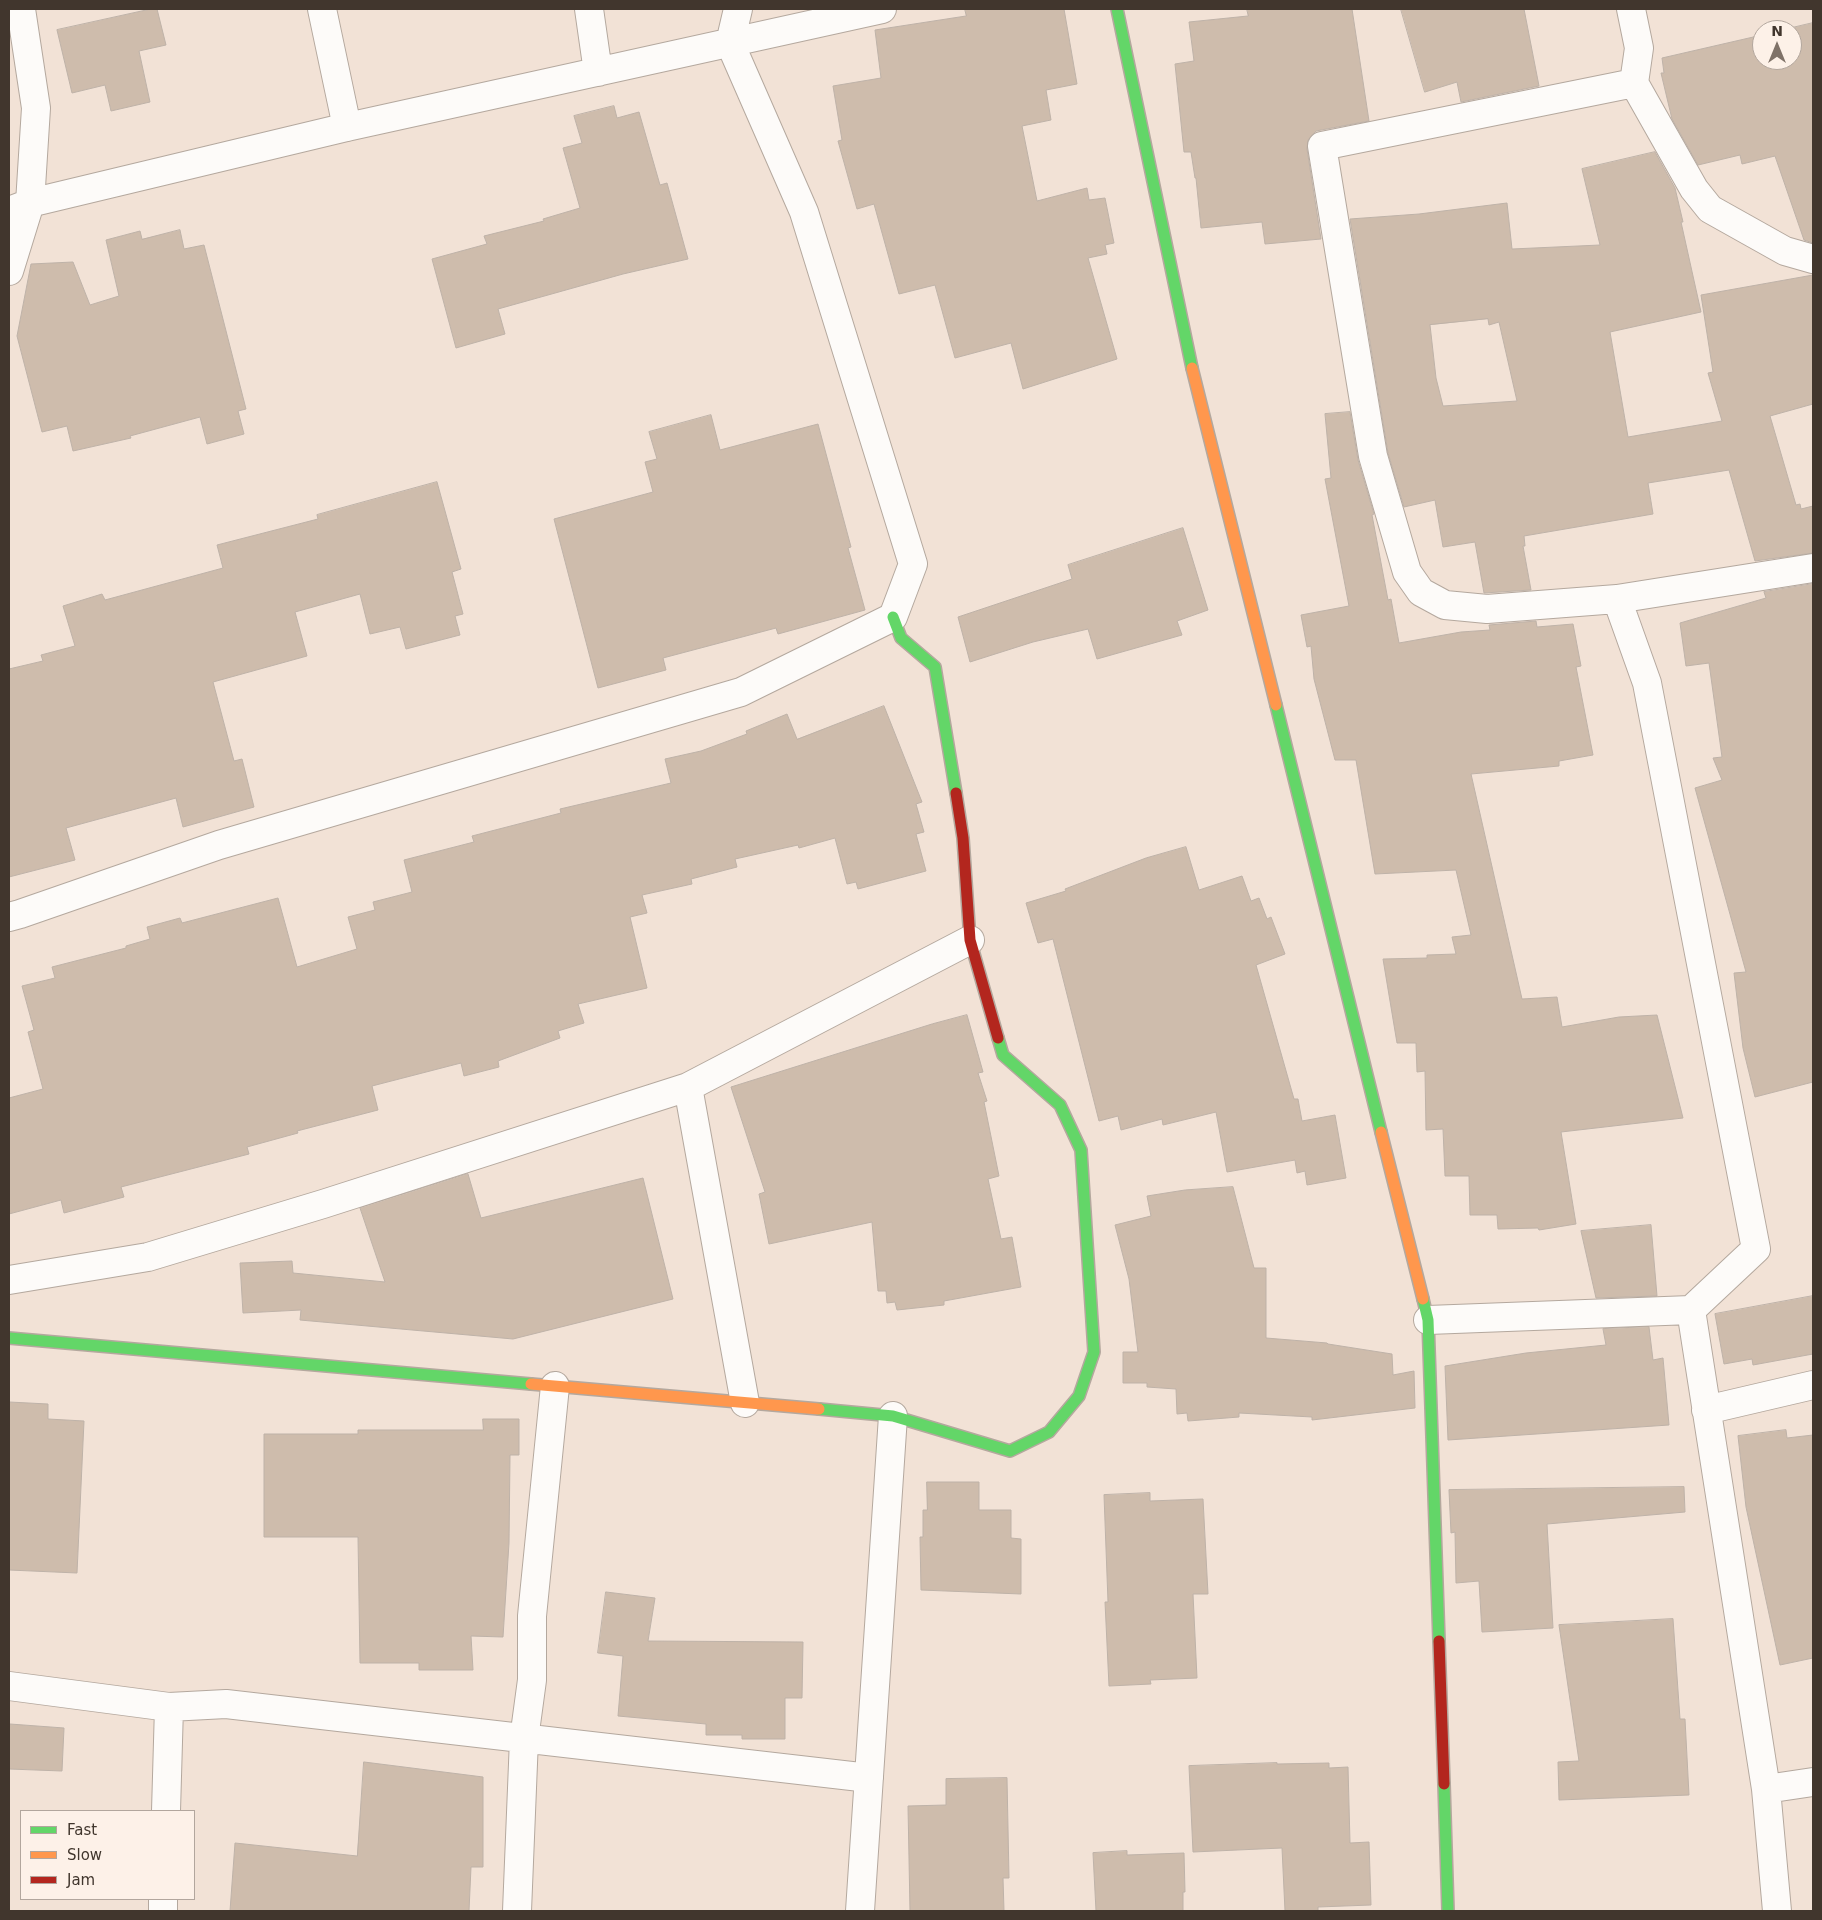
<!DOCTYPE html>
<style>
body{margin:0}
#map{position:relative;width:1822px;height:1920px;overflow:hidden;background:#f2e2d6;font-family:"DejaVu Sans",sans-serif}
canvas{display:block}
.frame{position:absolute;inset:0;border:10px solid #41362d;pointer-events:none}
.legend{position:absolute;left:20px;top:1810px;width:175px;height:90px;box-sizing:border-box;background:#fdf1e8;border:1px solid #b2a69d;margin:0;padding:6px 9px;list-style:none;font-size:15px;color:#41362d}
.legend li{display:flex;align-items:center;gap:10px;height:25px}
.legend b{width:25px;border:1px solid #b2a69d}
.north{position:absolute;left:1752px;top:20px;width:50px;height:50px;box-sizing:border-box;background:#fdf1e8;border:1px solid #b2a69d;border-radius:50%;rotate:0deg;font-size:14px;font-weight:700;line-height:20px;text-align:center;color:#41362d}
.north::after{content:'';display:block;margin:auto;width:18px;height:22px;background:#7f7268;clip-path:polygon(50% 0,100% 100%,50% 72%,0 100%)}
</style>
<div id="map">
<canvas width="1822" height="1920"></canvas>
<div class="frame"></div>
<ul class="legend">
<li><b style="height:6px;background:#63d668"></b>Fast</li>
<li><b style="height:6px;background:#ff974d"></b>Slow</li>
<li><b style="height:6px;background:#b3261e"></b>Jam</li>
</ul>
<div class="north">N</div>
</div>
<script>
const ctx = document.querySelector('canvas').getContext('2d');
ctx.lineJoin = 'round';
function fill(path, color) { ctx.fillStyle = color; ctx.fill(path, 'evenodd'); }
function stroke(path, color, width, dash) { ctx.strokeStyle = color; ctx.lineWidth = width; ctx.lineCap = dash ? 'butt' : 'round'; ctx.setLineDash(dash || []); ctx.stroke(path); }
const building = new Path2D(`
 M151,9H157L166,45L139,51L150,102L111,111L105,85L72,93L57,30Z
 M965,9H1064L1077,84L1046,90L1051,120L1022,126L1037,201L1087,188L1089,200L1105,198L1114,243L1105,245L1107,254L1088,258L1117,359L1023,389L1011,343L955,358L935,285L899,294L874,204L857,209L838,141L842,140L833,86L881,78L875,30L966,16Z
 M1247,9H1352L1369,121L1316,131L1308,140L1307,149L1321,239L1265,244L1262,222L1201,228L1196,178H1195L1191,152H1184L1175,64L1194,61L1189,22L1248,16Z
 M1401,9H1524L1539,86L1461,102L1457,82L1425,92Z
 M1813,23V243L1804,240L1775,156L1742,164L1740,155L1698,165L1672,119L1661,73H1664L1662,58L1762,35V60H1792V30H1782Z
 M614,106L617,118L639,112L660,185L667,183L688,259L623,274L498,309L505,334L456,348L432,259L487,244L484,236L544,221L543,219L580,208L563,148L582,143L574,116Z
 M1655,152L1675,188L1683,222H1681L1701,312L1610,332L1628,437L1722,421L1708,373L1713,372L1701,295L1813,275V404L1770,416L1796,505L1800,504L1801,509L1813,506V553L1755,561L1729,470L1648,483L1653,514L1524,536L1525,546H1523L1531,590L1484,593L1475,542L1443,547L1435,500L1404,507L1388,453L1350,219L1419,214L1507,203L1512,249L1600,245L1582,169ZM1488,319L1489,325L1499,322L1517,401L1443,406L1436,378L1430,325Z
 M180,230L184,249L204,245L246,409L238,411L244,434L207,444L200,417L130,436L131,438L73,451L67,426L42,432L17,336L31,264L73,262L90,305L119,296L106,240L140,231L142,239Z
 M1350,412L1358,460L1374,514L1372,515L1388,600L1391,599L1399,643L1461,632L1490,630L1489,625L1536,621L1537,627L1573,624L1581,666L1576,667L1593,755L1559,761V766L1471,774L1522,999L1557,997L1562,1027L1619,1017L1657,1015L1683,1118L1561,1132L1576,1224L1539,1230L1538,1228L1498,1229L1497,1215H1470L1469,1176H1445L1443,1129L1426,1130L1425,1071L1417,1072L1416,1043H1397L1383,959L1427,958V955L1456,954L1452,937L1471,935L1456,870L1375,874L1356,760H1335L1314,679L1311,646L1307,647L1301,615L1349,606L1325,479L1331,478L1325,414Z
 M711,415L720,450L818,424L851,547L848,548L865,610L778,634L776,628L663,658L666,670L598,688L554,519L653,492L645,462L657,459L649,432Z
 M437,482L461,569L452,572L463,614L455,616L460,635L406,649L400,627L370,634L360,594L295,612L307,656L213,682L234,761L242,759L254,807L183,827L176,798L66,828L75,860L9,877V669L43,661L41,655L75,646L63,606L102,594L105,600L223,568L217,545L318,519L317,515Z
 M1183,528L1208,610L1177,621L1182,635L1097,659L1088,629L1033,642L970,662L958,617L1072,579L1068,565Z
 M1813,584V1082L1755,1097L1743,1048L1734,973L1746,972L1695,788L1722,780L1713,758L1722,757L1709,663L1686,666L1680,623L1766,598L1764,592Z
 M884,706L922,802L916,804L924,832L916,834L926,871L858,889L856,882L847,884L835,838L799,848L798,845L735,859L737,867L691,879L692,884L642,895L647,913L630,917L647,988L578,1004L584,1023L558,1031L560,1038L498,1061L499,1067L464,1076L461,1063L372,1086L378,1110L297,1131L298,1133L247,1147L249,1154L121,1187L124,1197L64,1213L61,1200L9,1214V1098L43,1089L28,1032L34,1030L22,986L55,978L52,967L126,948V946L150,939L147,927L180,918L182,923L278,898L297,967L357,949L348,917L375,910L373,902L412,892L404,860L474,842L472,836L561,813L560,809L671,783L665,759L701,751L747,734L746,731L787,714L797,739Z
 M1186,847L1199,890L1242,876L1251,901L1259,898L1267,919L1271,917L1285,954L1256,965L1294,1099H1298L1302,1121L1335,1115L1346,1178L1307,1185L1305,1171L1297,1173L1295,1160L1227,1172L1216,1112L1163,1125L1162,1119L1121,1130L1118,1116L1099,1121L1053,939L1038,943L1026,903L1066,891L1065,889L1146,858Z
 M967,1015L983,1072L978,1073L987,1101L984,1102L999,1176L988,1179L1001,1239L1012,1237L1021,1287L944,1301V1305L897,1310L895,1302L887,1303L886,1291H878L872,1222L769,1244L759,1194L765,1192L731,1087L932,1024Z
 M468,1174L481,1218L643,1178L673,1299L513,1339L300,1320L301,1310L243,1313L240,1263L292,1261L293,1273L385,1282L360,1208Z
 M1233,1187L1254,1268H1266V1338L1327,1343L1328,1344L1392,1354L1393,1375L1414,1371L1415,1408L1312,1420V1417L1239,1413V1417L1188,1421L1187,1413L1177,1414L1176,1389L1147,1387V1383H1123V1352H1138L1129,1279L1115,1225L1151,1216L1147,1196L1185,1190Z
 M1651,1225L1657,1296L1596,1298L1581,1231Z
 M1813,1296V1354L1753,1365L1752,1359L1724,1364L1715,1314Z
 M1649,1327L1653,1360L1663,1358L1669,1425L1448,1440L1445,1366L1526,1353L1606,1345L1603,1329Z
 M9,1402L48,1404V1419L84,1421L77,1573L9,1570Z
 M483,1419H519V1455H510L509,1543L503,1637L471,1636L473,1670H419V1663H360L358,1537H264V1434H358V1430H483Z
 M1786,1430L1787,1438L1813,1435V1658L1780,1665L1746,1507L1738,1436Z
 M927,1482H979V1510H1011V1538L1021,1539V1594L921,1590L920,1537H923V1510H927Z
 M1684,1487L1685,1512L1547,1524L1553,1628L1482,1632L1479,1581L1456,1583L1455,1532L1451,1533L1449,1490Z
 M1150,1493V1501L1203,1499L1208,1594H1193L1197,1678L1150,1680L1151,1684L1109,1686L1105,1602H1108L1104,1495Z
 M606,1592L655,1598L648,1641L803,1642L802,1698H785V1739H742V1735H706V1724L618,1716L623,1656L598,1653Z
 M1673,1619L1680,1719H1685L1689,1795L1559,1800L1558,1762L1579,1761L1559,1625Z
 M10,1724L64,1728L62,1771L9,1769Z
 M364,1762L483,1777V1867H471L469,1911H230L235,1843L357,1856Z
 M1277,1763V1764L1329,1763V1768L1348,1767L1350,1843L1369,1842L1371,1905L1318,1907V1911H1285L1282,1848L1193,1852L1189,1766Z
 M1007,1778L1009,1878H1003L1004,1911H910L908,1806L946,1805V1779Z
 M1127,1851V1855L1184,1853L1185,1892H1183V1911H1096L1093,1853Z`);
fill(building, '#cebcac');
stroke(building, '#beb2a8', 1);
const street = new Path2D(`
 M322,9L347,127
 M589,9L598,72
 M1631,9L1639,48L1634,83L1694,189L1710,209L1785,251L1813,259
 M1634,83L1322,146L1373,456L1407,572L1421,592L1445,605L1487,609L1617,599L1813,568
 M9,211L30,203L347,127L882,9
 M9,271L30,203L36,108L21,9
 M9,917L20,914L219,845L741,692L893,617L913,564L804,212L730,43L738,9
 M688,1087L745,1403
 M9,1280L148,1257L323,1204L688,1087L970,940
 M1691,1310L1766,1789L1777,1911
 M1428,1320L1691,1310L1756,1249L1647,683L1617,599
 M1706,1410L1813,1385
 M9,1686L169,1707L226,1704L869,1778
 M1766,1789L1813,1782
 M166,1811L169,1707
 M163,1911V1899
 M517,1911L524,1739L532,1680V1616L555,1386
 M860,1911L893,1416`);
const fast = new Path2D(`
 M1117,9L1192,368
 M893,617L901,638L935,667L956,793
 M1276,705L1381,1132
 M1423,1299L1428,1320L1439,1641
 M9,1338L531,1384
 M819,1409L893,1416L1010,1451L1049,1432L1079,1396L1094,1352L1081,1150L1060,1105L1003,1055L998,1038
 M1444,1784L1448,1911`);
const slow = new Path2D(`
 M1192,368L1276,705
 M1381,1132L1423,1299
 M531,1384L819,1409`);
const jam = new Path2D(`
 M956,793L963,838L970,940L998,1038
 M1439,1641L1444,1784`);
stroke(street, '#b4a89e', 30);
stroke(fast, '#b4a89e', 14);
stroke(slow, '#b4a89e', 14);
stroke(jam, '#b4a89e', 14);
stroke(street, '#fdfbf9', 28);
stroke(fast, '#63d668', 11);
stroke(slow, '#ff974d', 11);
stroke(jam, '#b3261e', 11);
</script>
